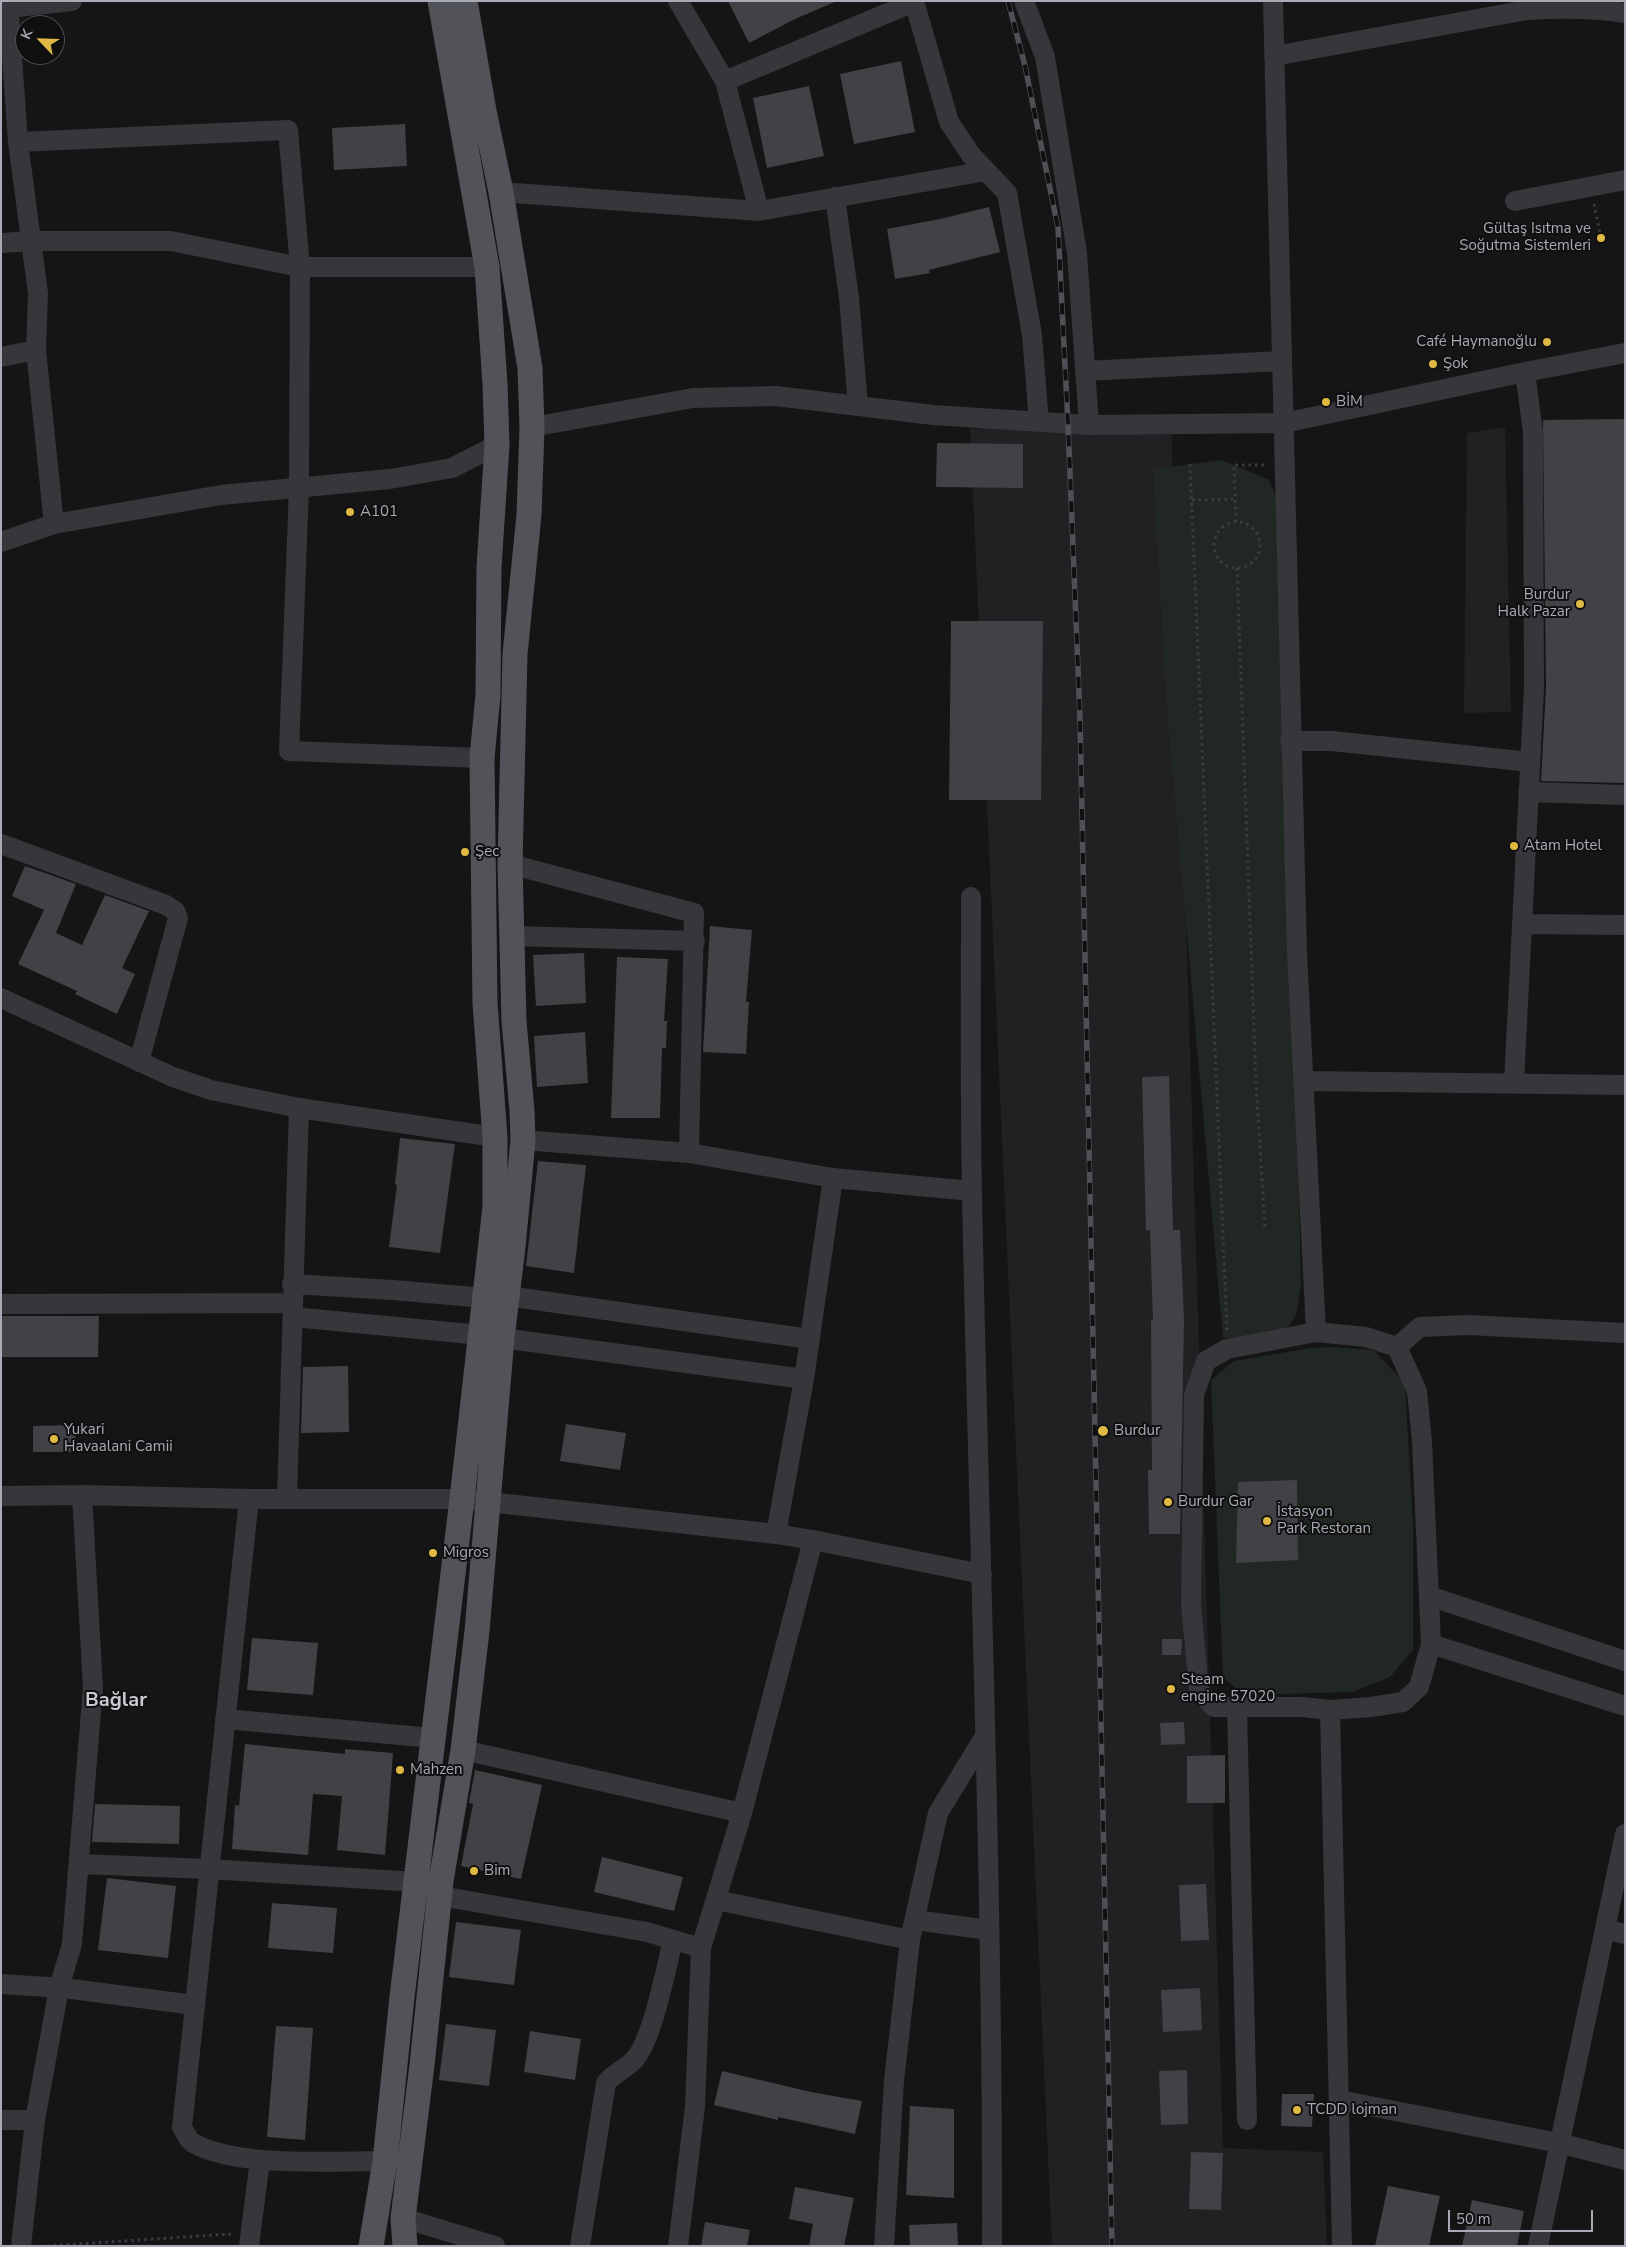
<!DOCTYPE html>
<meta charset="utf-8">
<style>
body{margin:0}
#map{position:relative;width:1626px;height:2247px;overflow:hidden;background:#151516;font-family:"Nunito Sans",sans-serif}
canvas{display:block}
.frame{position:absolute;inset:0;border:2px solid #a8abb5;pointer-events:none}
.north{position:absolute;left:15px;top:15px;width:50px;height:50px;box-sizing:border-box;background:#101011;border:1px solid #4d4e53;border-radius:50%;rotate:294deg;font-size:14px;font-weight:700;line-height:20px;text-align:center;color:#a8abb5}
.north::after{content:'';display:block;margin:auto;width:18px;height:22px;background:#dfb944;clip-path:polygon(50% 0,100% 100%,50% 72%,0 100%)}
.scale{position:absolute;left:1448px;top:2210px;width:145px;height:22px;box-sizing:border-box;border:2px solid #a8abb5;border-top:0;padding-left:6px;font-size:15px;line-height:18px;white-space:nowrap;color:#a8abb5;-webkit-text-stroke:4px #101011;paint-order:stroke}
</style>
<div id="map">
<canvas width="1626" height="2247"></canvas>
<div class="frame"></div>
<div class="north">K</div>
<div class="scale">50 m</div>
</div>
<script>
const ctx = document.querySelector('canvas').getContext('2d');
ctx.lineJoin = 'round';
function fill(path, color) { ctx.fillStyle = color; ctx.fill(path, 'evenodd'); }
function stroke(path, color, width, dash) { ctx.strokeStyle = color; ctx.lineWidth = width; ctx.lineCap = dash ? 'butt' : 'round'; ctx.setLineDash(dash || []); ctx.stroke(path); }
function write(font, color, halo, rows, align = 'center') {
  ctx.font = font + ' "Nunito Sans",sans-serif'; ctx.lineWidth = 4; ctx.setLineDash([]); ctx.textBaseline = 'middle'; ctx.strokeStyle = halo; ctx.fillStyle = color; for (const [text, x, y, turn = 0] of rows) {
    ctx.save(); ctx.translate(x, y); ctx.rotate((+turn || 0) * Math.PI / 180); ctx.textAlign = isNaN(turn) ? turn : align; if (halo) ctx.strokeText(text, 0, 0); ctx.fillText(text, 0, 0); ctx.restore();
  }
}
fill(new Path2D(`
 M1171,417L1223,2148L1323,2152L1327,2246H1052L970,429Z
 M1505,427L1511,712L1464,713L1467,433Z`), '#212123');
fill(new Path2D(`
 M1222,460L1269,480L1284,517L1301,1285L1296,1315L1284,1334L1264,1340L1223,1338L1167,710L1153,469Z
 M1333,1347L1373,1350L1405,1383L1413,1525V1650L1390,1677L1353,1692L1243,1695L1223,1677L1211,1380L1234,1361L1311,1348Z`), '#212823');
fill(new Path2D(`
 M728,1H837L795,19L749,43Z
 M901,61L915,132L854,144L840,74Z
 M809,86L824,156L767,168L753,98Z
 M405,124L407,166L334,170L332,128Z
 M989,207L1000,252L929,270L930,273L895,279L887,229L940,219Z
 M1625,419V783L1541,781L1546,688L1543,420Z
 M937,443L1023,444V488L936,487Z
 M951,621H1043L1041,800H949Z
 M25,866L76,884L56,933L82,945L105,895L149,911L122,968L135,974L117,1014L75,994L77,991L18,964L44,910L12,896Z
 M710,926L752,930L746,1002H749L746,1054L703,1052Z
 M584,953L586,1003L536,1006L533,955Z
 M617,957L668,959L664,1021H667L666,1048H662L660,1118H611Z
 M585,1032L588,1083L537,1087L534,1036Z
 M1169,1076L1173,1230H1180L1184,1319L1180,1534H1149L1148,1470H1152L1151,1320H1153L1150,1230H1146L1142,1077Z
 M400,1138L455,1144L440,1253L389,1247L397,1185L395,1184Z
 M538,1161L586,1165L574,1273L526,1266Z
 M1,1316H99L98,1357H1Z
 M348,1366L349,1432L301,1433L303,1367Z
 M566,1424L626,1433L620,1470L560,1461Z
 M75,1425L76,1452H33V1426Z
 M1297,1480L1298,1560L1236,1563L1238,1482Z
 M252,1638L318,1643L313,1695L247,1690Z
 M1162,1639H1182L1181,1655H1162Z
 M1184,1722L1185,1744L1161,1745L1160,1723Z
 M245,1744L345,1754V1749L393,1753L385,1855L337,1850L342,1796L313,1794L308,1855L232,1849L235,1805L239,1806Z
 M1225,1755V1803H1187V1756Z
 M475,1770L542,1785L521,1879L461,1866L473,1804L469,1803Z
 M95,1804L180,1806L179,1844L92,1842Z
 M602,1857L683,1877L674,1911L594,1892Z
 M107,1878L176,1886L168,1958L98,1950Z
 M1206,1884L1209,1940L1181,1941L1179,1885Z
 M272,1903L337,1908L333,1953L268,1948Z
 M456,1922L521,1930L514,1985L449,1977Z
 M1200,1988L1202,2030L1163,2032L1161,1990Z
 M446,2024L496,2030L489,2086L439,2080Z
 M276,2026L313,2028L305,2140L267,2137Z
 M530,2031L581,2039L575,2080L524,2072Z
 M1187,2070L1188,2124L1161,2125L1159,2071Z
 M722,2071L811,2092L862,2101L855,2134L778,2117V2120L714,2105Z
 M1282,2094H1314L1312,2127L1281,2126Z
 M910,2106L954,2109V2198L906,2195Z
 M1191,2152L1223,2153L1221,2210L1189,2209Z
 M1388,2186L1440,2196L1429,2246H1375Z
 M795,2187L854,2198L844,2246H809L813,2224L789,2219Z
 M1472,2200L1524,2211L1517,2246H1462Z
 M705,2222L750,2230L747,2246H701Z
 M957,2223L958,2246H910L909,2225Z`), '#424246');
stroke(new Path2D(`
 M1594,204L1601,238
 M1190,464L1227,1330
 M1192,500L1235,499
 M1236,522L1234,465H1267
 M1214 545a23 23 0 1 1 46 0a23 23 0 1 1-46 0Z
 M1237,568L1256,1084L1265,1228
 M47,2246L231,2234`), '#3c3d42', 3, [2.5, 4]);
stroke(new Path2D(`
 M8,1L18,142L38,293L36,350
 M678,1L725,81L759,211
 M914,1L949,122L971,155L1007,193L1032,335L1039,422
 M1024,1L1045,57L1077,253L1089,425
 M1273,1L1297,952L1316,1332L1227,1349L1206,1361L1194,1395L1191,1604L1199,1691L1214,1707H1302L1330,1710
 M8,8L72,1
 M1274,56L1527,10C1561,8 1592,8 1625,13
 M725,81L914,2
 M18,142L288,130L300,267L299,487L289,751L482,758
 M501,192L759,211L986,171
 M835,197L849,298L858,406
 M1515,201L1625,180
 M1,243L31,241H171L300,267H487
 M1,357L36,350L54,524
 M1085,371L1282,361
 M532,427L693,398L776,396L933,415L1089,425L1284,423L1525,372L1625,353
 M1,542L54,524L221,495L390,479L452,468L497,445
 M1290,741H1332L1530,762
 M1528,792L1625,795
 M1,844L166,905L175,911L178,918L139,1062
 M510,864L694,913L689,1153
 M971,897C971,996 970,1096 972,1195C979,1545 993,1895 992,2246
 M1522,924L1625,925
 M513,936L695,941
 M1,998L173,1077L211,1090L299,1108L495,1137
 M1303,1081L1625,1085
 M1514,1083L1534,688L1533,432L1525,372
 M523,1140L689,1153L833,1178
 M292,1284L393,1290L485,1298
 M507,1296L810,1339
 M1,1304L292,1303
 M293,1317L481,1335
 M1316,1332L1366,1337L1397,1347L1417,1391L1422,1441L1431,1644L1419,1687L1403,1702L1371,1707L1330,1710L1342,2246
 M502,1338L804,1379
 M1397,1347L1420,1327L1468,1325L1625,1333
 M1,1496L82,1495L249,1499H462L776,1534L813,1540L982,1574
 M287,1498L299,1108
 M249,1499L182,2127C185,2132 188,2140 193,2143C238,2168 331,2161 385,2161
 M776,1534L804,1379L833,1178L972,1191
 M1429,1596L1625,1661
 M1431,1644L1625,1706
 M1237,1707L1247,2120
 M225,1719L433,1738
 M463,1750L742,1813
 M79,1864L208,1869L417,1882
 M440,1896L647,1932L701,1948
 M716,1900L910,1940
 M915,1920L989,1930
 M1605,1929L1625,1934
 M1,1984L64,1988L194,2005
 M1339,2100L1559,2143L1625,2160
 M1,2120H35
 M403,2218L495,2246
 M21,2246L35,2120L59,1988L72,1944L93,1687L82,1495
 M249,2246L260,2160
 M580,2246L606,2083C614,2073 624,2070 633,2061C652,2043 666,1968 673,1940
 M678,2246L695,2107L701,1948L742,1813L813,1540
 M884,2246L894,2081L910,1940L938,1813L985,1736
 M1538,2246L1625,1834`), '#36363b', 20);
stroke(new Path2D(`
 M371,2246L385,2161L402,1997L462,1499L495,1207V1137L485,1003L482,758L488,695L489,567L497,445L495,384L487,267L440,1
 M405,2246L403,2218L422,2065L441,1881L463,1750L477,1631L502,1338L513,1247L523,1140L522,1111L514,1021L510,864L515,654L529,515L532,427L530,368L501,192L484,111L465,1`), '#525359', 25);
const rail = new Path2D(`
 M1008,1L1025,66L1058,228L1068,424L1080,718L1112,2246`);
stroke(rail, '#4f5056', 5.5);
stroke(rail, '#101011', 4, [11]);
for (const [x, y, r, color] of [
 [1601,238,5,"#dfb944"],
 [1547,342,5,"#dfb944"],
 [1433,364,5,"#dfb944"],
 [1326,402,5,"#dfb944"],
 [350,512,5,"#dfb944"],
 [1580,604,5,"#dfb944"],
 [1514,846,5,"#dfb944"],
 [465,852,5,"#dfb944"],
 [1103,1431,6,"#dfb944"],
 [54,1439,5,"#dfb944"],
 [1168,1502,5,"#dfb944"],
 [1267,1521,5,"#dfb944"],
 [433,1553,5,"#dfb944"],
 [1171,1689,5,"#dfb944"],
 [400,1770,5,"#dfb944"],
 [474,1871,5,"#dfb944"],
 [1297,2110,5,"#dfb944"]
]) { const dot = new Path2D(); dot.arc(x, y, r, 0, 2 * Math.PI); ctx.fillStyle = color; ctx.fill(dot); stroke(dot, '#101011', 2); }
write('15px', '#a8abb5', '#101011', [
 ["Gültaş Isıtma ve",1591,229,"right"],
 ["Soğutma Sistemleri",1591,246,"right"],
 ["Café Haymanoğlu",1537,342,"right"],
 ["Şok",1443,364],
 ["BİM",1336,402],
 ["A101",360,512],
 ["Burdur",1570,595,"right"],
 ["Halk Pazar",1570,612,"right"],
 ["Atam Hotel",1524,846],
 ["Şec",475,852],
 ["Yukari",64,1430],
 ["Havaalani Camii",64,1447],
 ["Burdur",1114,1431],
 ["Burdur Gar",1178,1502],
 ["İstasyon",1277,1512],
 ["Park Restoran",1277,1529],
 ["Migros",443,1553],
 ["Steam",1181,1680],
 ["engine 57020",1181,1697],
 ["Mahzen",410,1770],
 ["Bim",484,1871],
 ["TCDD lojman",1307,2110]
], 'left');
write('bold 20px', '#c8cad1', '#101011', [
 ["Bağlar",116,1701]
]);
</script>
